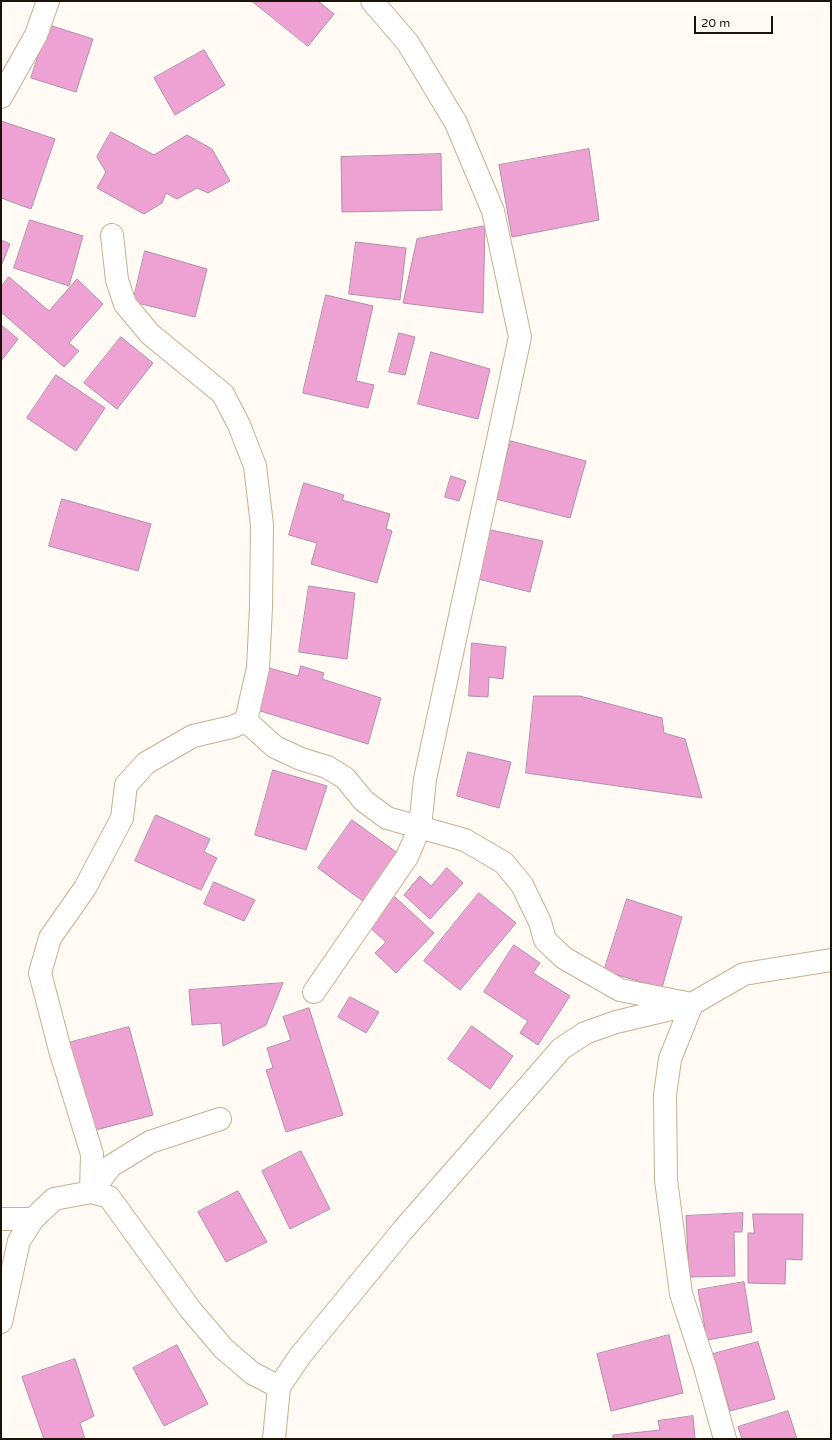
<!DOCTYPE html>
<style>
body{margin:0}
#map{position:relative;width:832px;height:1440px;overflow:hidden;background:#fffaf4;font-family:"Varela Round",sans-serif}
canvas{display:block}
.frame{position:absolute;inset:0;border:2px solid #1b1308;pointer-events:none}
.scale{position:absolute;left:694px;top:16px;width:79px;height:18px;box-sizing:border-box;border:2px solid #1b1308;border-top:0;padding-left:5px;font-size:12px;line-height:14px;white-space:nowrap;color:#1b1308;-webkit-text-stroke:3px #fffaf4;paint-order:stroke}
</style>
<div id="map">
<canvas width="832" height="1440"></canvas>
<div class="frame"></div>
<div class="scale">20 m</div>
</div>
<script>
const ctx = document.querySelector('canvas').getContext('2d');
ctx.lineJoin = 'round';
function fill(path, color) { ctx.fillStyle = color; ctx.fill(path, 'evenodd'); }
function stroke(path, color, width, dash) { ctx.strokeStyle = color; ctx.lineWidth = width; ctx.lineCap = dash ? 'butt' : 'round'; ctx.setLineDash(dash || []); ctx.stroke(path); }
const building = new Path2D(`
 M252,1H318L334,14L308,46Z
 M49,25L93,39L76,92L31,78Z
 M204,50L225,85L175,115L154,78Z
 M1,121L55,139L31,209L1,198Z
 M111,132L154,155L187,135L212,149L230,181L208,193L197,188L177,199L166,193L162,203L144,214L97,188L106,172L97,157Z
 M589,149L599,220L512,237L499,165Z
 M441,154L442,210L342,212L341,157Z
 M30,220L83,236L69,286L14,268Z
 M485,226L483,313L403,303L417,239Z
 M1,240L10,244L1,266Z
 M356,242L406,248L400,300L349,294Z
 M145,251L207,269L195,317L133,302Z
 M9,277L49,311L77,279L103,304L69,343L79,351L64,367L1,312V287Z
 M326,295L373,306L356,381L374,385L368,408L303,393Z
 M1,325L18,339L1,361Z
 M399,333L415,337L405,375L389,372Z
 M121,337L153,363L117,409L84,383Z
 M431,352L490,369L478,419L418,404Z
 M56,375L105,408L76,451L27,418Z
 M511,441L586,461L570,518L496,499Z
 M451,476L466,481L459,501L445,497Z
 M304,483L344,495L342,500L390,514L386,529L392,531L377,583L311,564L317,543L289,535Z
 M62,499L151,524L138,571L49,546Z
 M486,529L543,541L530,592L474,578Z
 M309,586L355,593L347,659L299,652Z
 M472,643L506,647L503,679L489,677L488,697L469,696Z
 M301,666L324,673L322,679L381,698L368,744L257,710L269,668L298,676Z
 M534,696H580L662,718L664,733L685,739L702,798L526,773Z
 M468,752L511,762L499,808L457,796Z
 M273,770L327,786L306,850L255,835Z
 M156,815L210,839L204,852L217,858L201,890L135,861Z
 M352,820L399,854L364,902L318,868Z
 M447,868L463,883L430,919L404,895L420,876L431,886Z
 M214,882L255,900L244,921L204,904Z
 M479,893L516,923L460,990L424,961Z
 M395,897L434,933L396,973L375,953L386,942L368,926Z
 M627,899L682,917L662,988L604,971Z
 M514,945L540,963L533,973L570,996L538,1045L520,1033L528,1021L484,992Z
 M283,983L266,1025L223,1046L221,1023L192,1025L189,990Z
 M350,997L379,1012L366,1033L338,1017Z
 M309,1008L343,1115L286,1132L266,1070L273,1068L267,1048L291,1040L283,1017Z
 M472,1026L513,1056L490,1089L448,1059Z
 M129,1027L153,1115L88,1132L64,1044Z
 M301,1151L330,1209L290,1229L262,1171Z
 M238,1191L267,1242L226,1262L198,1212Z
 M743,1213L742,1232H734L735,1276L689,1277L686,1216Z
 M753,1214H803L802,1260L786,1259L785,1284L748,1283V1233H754Z
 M744,1282L752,1332L707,1340L698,1290Z
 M669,1335L683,1393L611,1411L597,1354Z
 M758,1342L775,1399L730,1411L713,1354Z
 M177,1345L208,1404L164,1426L133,1368Z
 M75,1359L94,1416L80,1423L85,1439H44L22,1377Z
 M788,1411L797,1439H742L738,1427Z
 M693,1416L695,1439H613V1435L660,1430L658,1421Z`);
fill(building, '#eda2d3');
stroke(building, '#b190a5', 1);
const street = new Path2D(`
 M1,97L36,35L48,1
 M112,235L117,280L125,304L150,334L223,394L239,425L255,466L262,525L261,607L258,668L246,721L275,747L301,759L327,767L345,778L364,801L387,818L465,840L504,863L522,885L540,922L545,940L564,958L620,990L692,1004
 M314,992L407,857L420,827L425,779L520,337L493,211L456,123L408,43L372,1
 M692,1004L670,1059L665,1095L666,1180L681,1294L705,1367L725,1439
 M91,1192L92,1154L60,1050L40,973L50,938L85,888L122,818L126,785L146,763L193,736L232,727L246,721
 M91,1192L111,1166L150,1142L220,1119
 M1,1219H33
 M1,1322L19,1241L33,1219L54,1199L91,1192L109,1197L190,1309L223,1348L252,1373L279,1387
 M274,1439L279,1387L300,1356L403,1230L561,1049L585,1033L616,1022L692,1004L744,974L831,960`);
stroke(street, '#c6b092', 24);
stroke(street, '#fff', 22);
</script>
